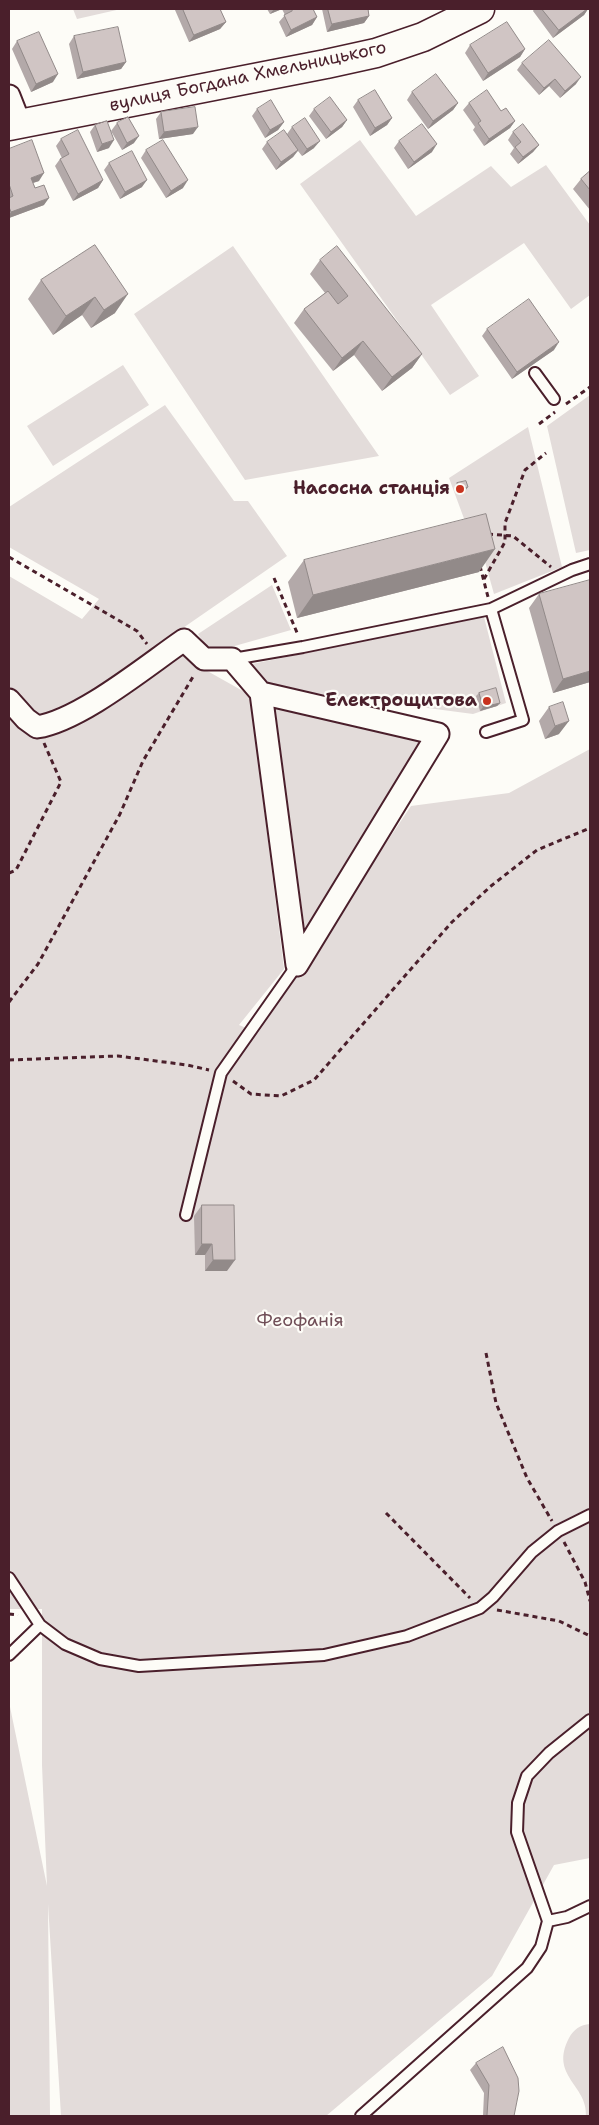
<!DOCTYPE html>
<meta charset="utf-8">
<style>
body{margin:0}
#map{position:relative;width:599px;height:2125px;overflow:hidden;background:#fdfcf7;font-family:"Shantell Sans",sans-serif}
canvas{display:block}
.frame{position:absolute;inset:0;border:10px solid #4a1f2b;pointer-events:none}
</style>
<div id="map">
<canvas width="599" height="2125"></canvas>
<div class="frame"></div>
</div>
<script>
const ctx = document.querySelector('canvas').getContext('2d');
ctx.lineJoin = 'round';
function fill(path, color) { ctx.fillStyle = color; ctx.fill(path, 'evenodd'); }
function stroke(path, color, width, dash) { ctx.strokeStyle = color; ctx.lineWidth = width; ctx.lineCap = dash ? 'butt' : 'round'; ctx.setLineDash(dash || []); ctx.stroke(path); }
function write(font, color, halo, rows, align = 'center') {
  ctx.font = font + ' "Shantell Sans",sans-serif'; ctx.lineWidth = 4.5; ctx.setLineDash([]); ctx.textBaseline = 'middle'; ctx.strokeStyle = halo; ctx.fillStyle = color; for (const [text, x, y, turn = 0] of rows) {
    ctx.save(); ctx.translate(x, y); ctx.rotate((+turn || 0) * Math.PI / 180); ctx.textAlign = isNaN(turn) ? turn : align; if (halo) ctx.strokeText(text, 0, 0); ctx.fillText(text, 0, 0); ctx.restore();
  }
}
fill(new Path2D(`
 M73,9H121L77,19Z
 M360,140L416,216L491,166L511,187L546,165L590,225V295L571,309L524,243L431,305L479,376L450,395L300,184Z
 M233,246L379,456L245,480L134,314Z
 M123,365L149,405L53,466L27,426Z
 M590,395V550L576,553L547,426Z
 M165,405L234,501H248L287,556L167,639L186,659L250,695L284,969L239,1025L258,1033L411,806L509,793L590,749V1858L554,1865L492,1976L326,2116H61L48,1904L50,2116H9V1702L47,1886L42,1765V1609H9V576L82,619L99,599L9,547V507Z
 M528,427L562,567L494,594L475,526L466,524L449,478Z
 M272,585L291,630L210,653L198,634Z
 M484,617L506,703L473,714L269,687L247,665Z
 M275,707L420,742L305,932Z
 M590,2024V2116H586C588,2085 549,2076 569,2038C574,2029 580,2025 590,2024Z`), '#e3dcda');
const lane = new Path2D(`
 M535,373L554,399
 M233,659L303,647L491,609
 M486,732L523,720L491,609L572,570L590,564
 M186,1215L221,1073L297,965
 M9,1578L40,1625L65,1644L100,1659L139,1666L324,1655L407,1636L480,1608L493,1597L532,1552L558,1531L590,1515
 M9,1655L40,1625
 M548,1921L567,1917L590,1906
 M361,2116L527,1968L541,1947L548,1921L517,1832L518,1803L527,1776L549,1753L590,1720`);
const street = new Path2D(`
 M9,96L20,124
 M9,700L26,719L37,727C81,720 146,666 184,640L204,659H232L261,693L297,965L438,734L261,693`);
const secondary = new Path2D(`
 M9,126L326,64L376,53L423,37L480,9`);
stroke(lane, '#4a1f2b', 14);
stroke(street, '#4a1f2b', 25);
stroke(secondary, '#4a1f2b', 31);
stroke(new Path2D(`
 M566,404L590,387
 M539,424L555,412
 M488,534L513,536L551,567
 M9,557L137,631L147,644
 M480,566L488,597
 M274,578L298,635
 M484,579L505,542V523L525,470L546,453
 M9,873L16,870L61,782L44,743
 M9,1002L38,964L120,814L143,761L194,675
 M9,1060L118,1056L187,1065L209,1070
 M233,1081L251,1094L281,1096L314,1080L452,922L491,886L537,850L590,828
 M486,1353L496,1403L527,1478L552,1521
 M386,1513L470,1598
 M564,1542L585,1582L590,1601
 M497,1610L559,1621L590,1636
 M9,1614L18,1615`), '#4a1f2b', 3, [5, 4]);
stroke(lane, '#fdfcf7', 10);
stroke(street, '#fdfcf7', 21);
stroke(secondary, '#fdfcf7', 28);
fill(new Path2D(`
 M176,9H220L226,22L220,29L189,42L175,10Z
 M267,9H282L270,14Z
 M282,9H313L317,17L312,25L286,37L279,22L285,15Z
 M322,9H368L369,16L364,23L327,32Z
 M534,9H588L584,15L553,38L533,11Z
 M74,36L126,62L121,69L77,79L69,44Z
 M17,41L53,82L31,92L12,49Z
 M470,45L525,49L520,57L483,81L465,53Z
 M522,63L576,84L560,98L549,86L539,95L517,70Z
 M412,92L458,103L453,110L428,129L407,100Z
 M358,100L392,118L387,125L370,136L353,107Z
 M469,103L501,111L515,121L510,128L484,146L473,130L475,127L463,110Z
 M257,109L284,122L278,130L265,138L252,116Z
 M314,109L347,120L342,127L326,139L309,116Z
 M161,112L193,134L159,139L156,119Z
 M117,123L134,143L122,150L111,131Z
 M95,125L109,148L97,152L90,132Z
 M292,127L314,148L302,156L298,151L293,157L276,170L262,149L267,142L287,134Z
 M513,132L539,145L533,152L518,164L510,154L514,148L508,140Z
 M61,139L103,180L98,188L73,201L55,166L60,159L62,158L56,146Z
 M399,141L432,152L408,169L394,148Z
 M9,149L39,181L33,183L44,205L9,218Z
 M146,150L183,188L166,198L141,158Z
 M109,163L142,187L120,199L104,170Z
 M590,171V210L573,189L581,179Z
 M95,245L115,313L91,328L82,315L53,335L28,299L41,280Z
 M320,260L422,354L412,368L382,391L354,355L333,371L294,323L304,309L325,293L310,274Z
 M487,329L554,350L512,379L482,336Z
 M457,483L465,491L457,493L455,487Z
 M304,560L479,572L297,618L288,582Z
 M539,594L590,682L553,693L529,608Z
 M479,693L500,703L497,706L480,711L476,696Z
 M549,707L559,734L545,739L539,721Z
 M202,1205L227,1271H205V1255H195L194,1216Z
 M476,2063L514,2116H483L484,2093L470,2070Z`), '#b3a9a9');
fill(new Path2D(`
 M274,9H282L270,14Z
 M587,9H588L584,15L553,38L559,30Z
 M369,16L364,23L327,32L332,24Z
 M317,17L312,25L286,37L291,30Z
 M226,22L220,29L189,42L194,35Z
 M525,49L520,57L483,81L488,73Z
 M126,62L121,69L77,79L83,72Z
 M58,74L53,82L31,92L36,84Z
 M581,77L576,84L560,98L565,91Z
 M555,79L549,86L539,95L544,88Z
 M458,103L453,110L428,129L433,121Z
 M392,118L387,125L370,136L375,128Z
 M347,120L342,127L326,139L331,132Z
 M515,121L510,128L484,146L489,139Z
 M284,122L278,130L265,138L270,130Z
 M198,127L193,134L159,139L164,132Z
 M139,136L134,143L122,150L127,143Z
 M114,140L109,148L97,152L102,144Z
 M320,141L314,148L302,156L307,149Z
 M437,144L432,152L408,169L414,162Z
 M539,145L533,152L518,164L523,157Z
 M298,150L293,157L276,170L281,162Z
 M44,173L39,181L26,185L31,178Z
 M103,180L98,188L73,201L78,194Z
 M147,180L142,187L120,199L125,192Z
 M188,180L183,188L166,198L171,191Z
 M49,198L44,205L9,218V215L11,212Z
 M128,294L115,313L91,328L104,310Z
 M95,297L82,315L53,335L66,316Z
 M363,341L354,355L333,371L342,358Z
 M559,342L554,350L512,379L517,372Z
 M422,354L412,368L382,391L392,377Z
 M468,487L465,491L457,493L459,489Z
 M495,549L479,572L297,618L313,595Z
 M590,671V682L553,693L563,679Z
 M500,703L497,706L480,711L483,707Z
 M569,721L559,734L545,739L555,726Z
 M202,1244H212L205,1255H195Z
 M213,1260H235L227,1271H205Z`), '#928a89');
const building = new Path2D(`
 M183,9H220L226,22L194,35Z
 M291,9H313L317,17L291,30L284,15L292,11Z
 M328,9H368L369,16L332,24Z
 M542,9H587L559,30Z
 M507,22L525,49L488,73L470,45Z
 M118,27L126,62L83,72L74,36Z
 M39,32L58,74L36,84L17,41Z
 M549,40L581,77L565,91L555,79L544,88L522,63Z
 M436,74L458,103L433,121L412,92Z
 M375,90L392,118L375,128L358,100Z
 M487,90L501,111L506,108L515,121L489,139L478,123L481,121L469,103Z
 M330,97L347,120L331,132L314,109Z
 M271,100L284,122L270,130L257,109Z
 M195,107L198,127L164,132L161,112Z
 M128,117L139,136L127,143L117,123Z
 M305,118L320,141L307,149L292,127Z
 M107,121L114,140L102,144L95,125Z
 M422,124L437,144L414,162L399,141Z
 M523,124L539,145L523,157L515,147L521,142L513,132Z
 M78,130L103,180L78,194L60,159L69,154L61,139Z
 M284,130L298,150L281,162L267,142Z
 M32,140L44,173L31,178L35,188L44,185L49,198L11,212L9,207V198L13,196L9,184V149Z
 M163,140L188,180L171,191L146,150Z
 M132,151L147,180L125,192L109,163Z
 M590,171V190L581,179Z
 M95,245L128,294L104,310L95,297L66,316L41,280Z
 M337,246L422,354L392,377L363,341L342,358L304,309L328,291L338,304L348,296L320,260Z
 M529,299L559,342L517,372L487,329Z
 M466,481L468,487L459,489L457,483Z
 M486,514L495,549L313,595L304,560Z
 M590,580V671L563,679L539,594Z
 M496,688L500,703L483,707L479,693Z
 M563,702L569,721L555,726L549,707Z
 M202,1205H234L235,1260H213L212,1244H202Z
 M503,2047L518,2078L519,2091L514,2116H486L487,2115L489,2085L476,2063Z`);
fill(building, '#d0c5c4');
stroke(building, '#928a89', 1);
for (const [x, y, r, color] of [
 [460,489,5,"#c8321e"],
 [487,701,5,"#c8321e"]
]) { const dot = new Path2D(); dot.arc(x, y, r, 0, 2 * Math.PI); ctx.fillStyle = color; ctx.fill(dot); stroke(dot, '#fdfcf7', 2); }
write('18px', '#4a1f2b', '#fdfcf7', [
 ["вулиця Богдана Хмельницького",248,77,-12]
]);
write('bold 18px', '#4a1f2b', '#fdfcf7', [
 ["Насосна станція",450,489],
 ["Електрощитова",477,701]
], 'right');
write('18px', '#704e57', '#fdfcf7', [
 ["Феофанія",300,1321]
]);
</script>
